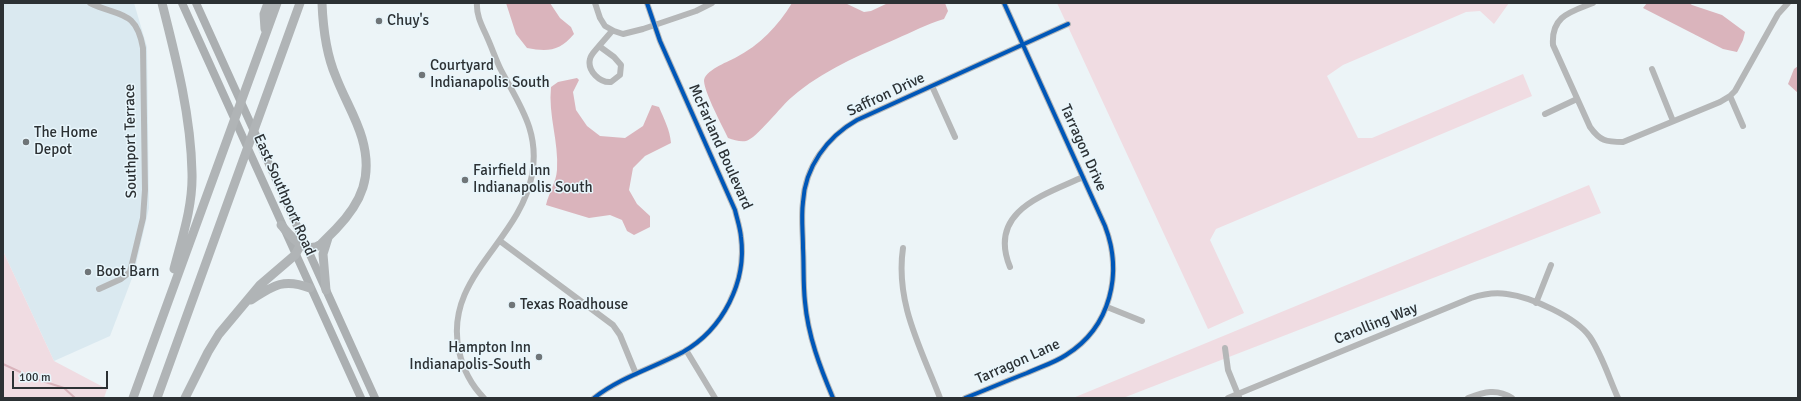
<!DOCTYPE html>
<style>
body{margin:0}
#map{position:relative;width:1801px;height:401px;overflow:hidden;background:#ecf4f7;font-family:Signika,sans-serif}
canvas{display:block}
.frame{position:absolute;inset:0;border:4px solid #2c3134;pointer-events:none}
.scale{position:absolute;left:12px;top:371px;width:96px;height:18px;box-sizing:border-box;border:2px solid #2c3134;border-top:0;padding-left:5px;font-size:12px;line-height:14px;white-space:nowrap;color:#2c3134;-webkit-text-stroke:3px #e8f6fc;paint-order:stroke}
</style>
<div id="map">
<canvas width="1801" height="401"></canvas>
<div class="frame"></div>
<div class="scale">100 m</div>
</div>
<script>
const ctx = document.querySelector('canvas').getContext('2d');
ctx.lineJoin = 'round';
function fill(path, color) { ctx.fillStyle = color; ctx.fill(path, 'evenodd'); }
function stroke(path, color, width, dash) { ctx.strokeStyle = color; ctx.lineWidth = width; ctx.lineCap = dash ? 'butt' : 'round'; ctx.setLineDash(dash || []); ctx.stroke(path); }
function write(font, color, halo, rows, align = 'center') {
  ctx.font = font + ' Signika,sans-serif'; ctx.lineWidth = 3; ctx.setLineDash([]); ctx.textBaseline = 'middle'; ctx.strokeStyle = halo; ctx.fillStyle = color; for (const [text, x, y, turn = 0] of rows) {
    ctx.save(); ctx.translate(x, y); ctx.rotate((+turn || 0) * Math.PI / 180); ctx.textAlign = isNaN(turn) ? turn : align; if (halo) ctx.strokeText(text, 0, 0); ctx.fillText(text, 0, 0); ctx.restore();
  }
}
fill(new Path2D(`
 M3,3H134L147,47L149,208L134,273L110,336L54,361L3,251Z`), '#dae9f0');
fill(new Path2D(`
 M1057,3H1509L1494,24L1480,11L1466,12L1343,65L1327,76L1358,138H1372L1523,74L1532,96L1216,229L1210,240L1244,313L1208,329Z
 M1589,185L1601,213L1123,398H1073Z
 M3,251L54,361L107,389L104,398H3Z`), '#f0dce2');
fill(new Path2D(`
 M506,3H550L560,18L571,27L574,34C560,51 548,52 527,48L516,34Z
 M792,3H845L864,12L871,11L888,3H945L948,11L944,19C927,24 912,32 896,39C860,55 822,71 792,97C782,105 756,139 746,141C740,142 734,140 728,138C722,125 705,94 704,81C704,71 727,62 735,58C760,45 778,26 792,3Z
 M1647,3H1689L1692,5L1722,15L1745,32L1743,40L1737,52L1723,49L1643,8Z
 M1798,66V93L1788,84L1794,69Z
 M577,78L579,80L573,92L576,110L587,126L600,136L625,138L643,126L652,105L659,107C664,119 670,130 671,143L645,156L633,168L629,190L637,204L650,216V227L634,235L627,231L622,220L610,215L589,218L546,205C549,192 556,183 557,170C559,142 548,115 551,87L558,82Z`), '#dab4bc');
stroke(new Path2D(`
 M3,364L31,377
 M30,377L64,388L75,398`), '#dab4bc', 2);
stroke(new Path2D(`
 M90,3C119,17 136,9 143,48L145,190L143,218L130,272L121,279L99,289
 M477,3C476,15 482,26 487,37C492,48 496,60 501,70C520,106 540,132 532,175C519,243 443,277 459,351C463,369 471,385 484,398
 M595,3L600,18L605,26L614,31L623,34L643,29L696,11L712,3
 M1593,3C1570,12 1551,16 1553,45L1590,127C1600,141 1606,142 1623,142L1720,102L1730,96L1735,91L1778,14L1788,3
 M599,46L614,57L621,65L620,75L611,82C600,83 587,71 590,59C591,54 596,50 599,46Z
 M599,46L612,31
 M1652,69L1673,121
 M932,86L955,137
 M1730,96L1743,126
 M1545,114L1577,99
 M500,241L613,325L620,335L636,374
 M903,248C895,303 921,348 940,398
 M1010,267C987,211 1044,195 1083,177
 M1536,303L1551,265
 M1107,307L1142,321
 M1225,348L1228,370L1239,397
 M686,350L715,398
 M594,398C621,377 653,368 683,352C723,329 747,282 741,237C740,227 737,219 735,210L660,41L647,3
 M833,398C820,367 808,336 805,302C803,284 804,266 803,248C803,233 801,217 803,202C805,167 827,137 857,120L1068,24
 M965,398C986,390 1006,381 1027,373C1040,367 1054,363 1066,355C1111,327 1123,273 1105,226L1004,3
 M1228,398L1471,298C1483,294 1495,292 1507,294C1531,297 1576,317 1590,337C1602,355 1609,378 1618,398
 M1468,398C1484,392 1497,388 1512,398`), '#b5b7b8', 6);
stroke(new Path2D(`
 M182,3L361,398
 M196,3L375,398`), '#abafb1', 8);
stroke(new Path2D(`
 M162,3C176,58 191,116 192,173C193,206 182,238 174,269
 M265,29L264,14L268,3
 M281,225C290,235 305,256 321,244C326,239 331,234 336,229C362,202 373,176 362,138C356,117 344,98 336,77C326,54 323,28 322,3
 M326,290L323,254L328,238
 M251,300C274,285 284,278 310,288
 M133,398L277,3
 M157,398L300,3
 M185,398L208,352L219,334L260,285L295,255L301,244V234`), '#b0b4b6', 9);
stroke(new Path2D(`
 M594,398C621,377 653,368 683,352C723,329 747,282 741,237C740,227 737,219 735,210L660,41L647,3
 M833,398C820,367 808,336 805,302C803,284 804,266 803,248C803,233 801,217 803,202C805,167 827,137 857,120L1068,24
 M965,398C986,390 1006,381 1027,373C1040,367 1054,363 1066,355C1111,327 1123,273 1105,226L1004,3`), '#0057b8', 4);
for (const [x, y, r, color] of [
 [379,21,4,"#6f7578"],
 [422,75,4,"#6f7578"],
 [26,142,4,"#6f7578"],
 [465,180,4,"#6f7578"],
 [88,272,4,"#6f7578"],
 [512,305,4,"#6f7578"],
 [539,357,4,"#6f7578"]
]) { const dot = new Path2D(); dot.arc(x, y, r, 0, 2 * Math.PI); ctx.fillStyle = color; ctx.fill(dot); stroke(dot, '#e8f6fc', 1.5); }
write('15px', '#2c3134', '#e8f6fc', [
 ["Chuy's",387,21],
 ["Courtyard",430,66],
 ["Indianapolis South",430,83],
 ["The Home",34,133],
 ["Depot",34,150],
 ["Fairfield Inn",473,171],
 ["Indianapolis South",473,188],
 ["Boot Barn",96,272],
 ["Texas Roadhouse",520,305],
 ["Hampton Inn",531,348,"right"],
 ["Indianapolis-South",531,365,"right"]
], 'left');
write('15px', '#2c3134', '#e8f6fc', [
 ["Saffron Drive",886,95,-25],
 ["Southport Terrace",131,141,-91],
 ["McFarland Boulevard",720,147,66],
 ["Tarragon Drive",1083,148,66],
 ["East Southport Road",284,195,66],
 ["Carolling Way",1376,324,-22],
 ["Tarragon Lane",1018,362,-24]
]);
</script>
